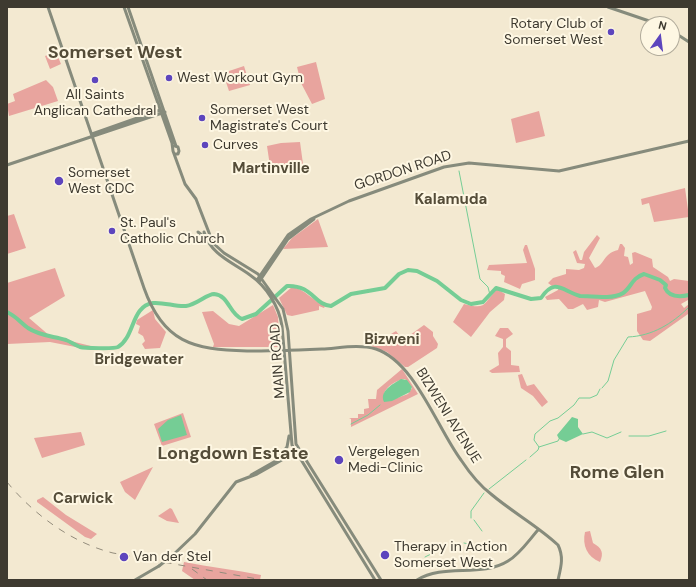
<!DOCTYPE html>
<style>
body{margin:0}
#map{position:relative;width:696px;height:587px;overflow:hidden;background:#f3e9d1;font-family:"DM Sans",sans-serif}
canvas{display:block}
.frame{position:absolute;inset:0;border:8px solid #3e3a30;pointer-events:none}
.north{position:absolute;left:640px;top:16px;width:40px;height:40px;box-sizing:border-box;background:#fef7e3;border:1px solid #b1ab9b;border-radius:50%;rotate:14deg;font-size:11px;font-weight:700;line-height:16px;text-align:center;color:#3e3a30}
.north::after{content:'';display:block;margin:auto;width:14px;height:18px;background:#5d45bd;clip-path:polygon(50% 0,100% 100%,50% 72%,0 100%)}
</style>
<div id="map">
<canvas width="696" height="587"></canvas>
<div class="frame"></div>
<div class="north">N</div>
</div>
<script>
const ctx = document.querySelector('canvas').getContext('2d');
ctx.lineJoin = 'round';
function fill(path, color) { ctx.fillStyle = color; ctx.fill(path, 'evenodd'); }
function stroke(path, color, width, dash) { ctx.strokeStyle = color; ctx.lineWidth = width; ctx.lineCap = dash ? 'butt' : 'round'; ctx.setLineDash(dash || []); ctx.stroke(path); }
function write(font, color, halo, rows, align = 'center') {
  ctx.font = font + ' "DM Sans",sans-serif'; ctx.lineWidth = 4; ctx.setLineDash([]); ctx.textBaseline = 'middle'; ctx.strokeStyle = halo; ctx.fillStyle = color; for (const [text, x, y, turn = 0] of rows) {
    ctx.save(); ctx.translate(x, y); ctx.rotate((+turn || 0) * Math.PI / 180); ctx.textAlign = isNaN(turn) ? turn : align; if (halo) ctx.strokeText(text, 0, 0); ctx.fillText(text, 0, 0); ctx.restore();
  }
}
fill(new Path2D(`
 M56,52L61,64L50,69L45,56Z
 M316,62L325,99L312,104L301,83L297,67Z
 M244,66L250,85L229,91L223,73Z
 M46,80L53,87L58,101L9,116L7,104L15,101L13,94Z
 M539,111L545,136L516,143L511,119Z
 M300,142L303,164L271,173L267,146L281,143Z
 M685,188L689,217L654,222L649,203L642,205L641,199Z
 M14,214L26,248L7,254V216Z
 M318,219L328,247L283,249L292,238Z
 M597,235L600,238L589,258L595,268C606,264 602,254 618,250L620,244H622L625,248L624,256L628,257L630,265L633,263L632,253L635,252L652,259L653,267L668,277L670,281L674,279L689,281V302L688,300L681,304L684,308L689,304L688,314L650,341L643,340L637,331V314L651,310L652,307L645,291L605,302L599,300L598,307L587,310L583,304L573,309H568L559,299L547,300L545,297L558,290V285L552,286L548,283L553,278L566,274V269L579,270L584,268L585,264L577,263L573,252L576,250L580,260H582L584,252Z
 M525,245H527L535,269V280L522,284L520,289L504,282L505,276L501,274V271L487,270L489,265L527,263L523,250Z
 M55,268L65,296L29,318L50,336L91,346V350L50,342L7,344V283Z
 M292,287C305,289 313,301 325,306L324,308L319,306V310L292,316L287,315L279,298Z
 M497,289L505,294L504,300L490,312L471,337L453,322L464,304C487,310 483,304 497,289Z
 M273,305L278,317L280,347H213L214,344L202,312L213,311L229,324L239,326Z
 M153,310L155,319L166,332L160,348L145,349L142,344L145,341L143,336L138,333L140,326L136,324L137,320Z
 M424,325L433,332V336L438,344L437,348L408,367H405L387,352L371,346L396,331L403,340Z
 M500,328H508L513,334L506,339V347L511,351V365L519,366L520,372L492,373L489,371L499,365L498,353L503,347V339L495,336Z
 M402,369L418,394L351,427V419L349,418H358V414H364V409L369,408L368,399H376L377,390ZM405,379L412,388L408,394L397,398L384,393C388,385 397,380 405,379Z
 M522,374L527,386L534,384L548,402L542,407L533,396L521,388L518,375Z
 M183,413L191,437L162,446L154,424Z
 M81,432L85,445L42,458L34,438Z
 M153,467L135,500L125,492L120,482Z
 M43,497L66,515L97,534L91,539L85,537L37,502V500Z
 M170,508L172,509L179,523L167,521L158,516Z
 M590,531L593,543C602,548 604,553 600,562C587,557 582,545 585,532Z
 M184,562C210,567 235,570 261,575L260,580H195L182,571Z`), '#e8a49e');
fill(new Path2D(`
 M401,379L407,380L412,387L410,392L392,401L384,402C379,391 393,384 401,379Z
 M181,415L187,435L162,442L158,429L168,420Z
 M572,417L578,419V427L583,434L566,442L559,439L557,435Z`), '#75cd95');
stroke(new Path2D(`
 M459,171L480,279L488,287L490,295
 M602,388L608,381L614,360L628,337C652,336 672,324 689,307
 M351,424L368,415L380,405
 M583,434L592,432L607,438L621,432
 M629,436H649L666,431
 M539,447L558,441L559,439
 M530,457L538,450L539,447L534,440L535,434L550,421L558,418L574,405L579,398H590L597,395L600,389
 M489,489L526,460
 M471,518V511L484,493
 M474,520L482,531
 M464,543L469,544
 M458,547L461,545
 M425,557L441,549
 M418,563L422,560`), '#75cd95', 1);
stroke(new Path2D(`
 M7,312C17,317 20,322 28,328C40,336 53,336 66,340C71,342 75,345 80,347C84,348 114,349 118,347C135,337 131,306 153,303C164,302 176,307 186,306C196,305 207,294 214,294C229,295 229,314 242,319L256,314L287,286C313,285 314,305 331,306L351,294L385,288L399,274L408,270L417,271L437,281L461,300L471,304L483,302L496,288L531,299L541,298C555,277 562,291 580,296C583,296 603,297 607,297C634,296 626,280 644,274L660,280L666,285L665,288C669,297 680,297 689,295`), '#75cd95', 4);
stroke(new Path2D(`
 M48,7L144,288C163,342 193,350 247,351C272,351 297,350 322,349C340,348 359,344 376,349C415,362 437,428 461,460C469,472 479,485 491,494C512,512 538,526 558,545C564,557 561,567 558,580
 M124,7L172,143L173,151L185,184L196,199L213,243L224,253L258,274L283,309L288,331L296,444L381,580
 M128,7L176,146
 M608,7L658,24
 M672,31L689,42
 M92,134L160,110
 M175,146L178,147L179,151L178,154H175
 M7,165L165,112
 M198,232L203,236
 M204,232C211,255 232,262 250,275C266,286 279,306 282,326L292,445L375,580
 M257,280L288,235L311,219L349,201L444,167L469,163L559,171L689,141
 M259,282L288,239L314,219
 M280,456L287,447L289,436
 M251,475L295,450
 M173,555L195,534L236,482L257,474L296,452
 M135,580L159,566
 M417,580C444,563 481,578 508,561C520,554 529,540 538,530`), '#868b7c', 3);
stroke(new Path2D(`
 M7,482C33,514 72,543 113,553L263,580
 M192,569L207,580`), '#938c7c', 1, [7, 7]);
stroke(new Path2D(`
 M159,566L173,555`), '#868b7c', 3);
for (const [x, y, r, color] of [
 [611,32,4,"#5d45bd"],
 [169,78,4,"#5d45bd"],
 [95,80,4,"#5d45bd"],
 [202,118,4,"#5d45bd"],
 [205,145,4,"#5d45bd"],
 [59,181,5,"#5d45bd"],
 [112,231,4,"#5d45bd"],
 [339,460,5,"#5d45bd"],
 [385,555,5,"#5d45bd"],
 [124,557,5,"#5d45bd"]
]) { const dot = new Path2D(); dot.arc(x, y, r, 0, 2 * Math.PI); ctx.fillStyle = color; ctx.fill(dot); stroke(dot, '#fef7e3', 1.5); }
write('14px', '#3e3a30', '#fef7e3', [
 ["Rotary Club of",603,24,"right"],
 ["Somerset West",603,40,"right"],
 ["West Workout Gym",177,78],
 ["All Saints",95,95,"center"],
 ["Anglican Cathedral",95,111,"center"],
 ["Somerset West",210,110],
 ["Magistrate's Court",210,126],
 ["Curves",213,145],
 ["Somerset",68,173],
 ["West CDC",68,189],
 ["St. Paul's",120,223],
 ["Catholic Church",120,239],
 ["Vergelegen",348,452],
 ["Medi-Clinic",348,468],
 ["Therapy in Action",394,547],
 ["Somerset West",394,563],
 ["Van der Stel",133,557]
], 'left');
write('14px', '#3e3a30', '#fef7e3', [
 ["GORDON ROAD",403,171,-18],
 ["MAIN ROAD",278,361,-94],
 ["BIZWENI AVENUE",448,416,58]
]);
write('bold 15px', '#544c38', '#fef7e3', [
 ["Martinville",271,169],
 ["Kalamuda",451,200],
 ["Bizweni",392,340],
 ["Bridgewater",139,360],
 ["Carwick",83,499]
]);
write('bold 18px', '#544c38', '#fef7e3', [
 ["Somerset West",115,53],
 ["Longdown Estate",233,454],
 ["Rome Glen",617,473]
]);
</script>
